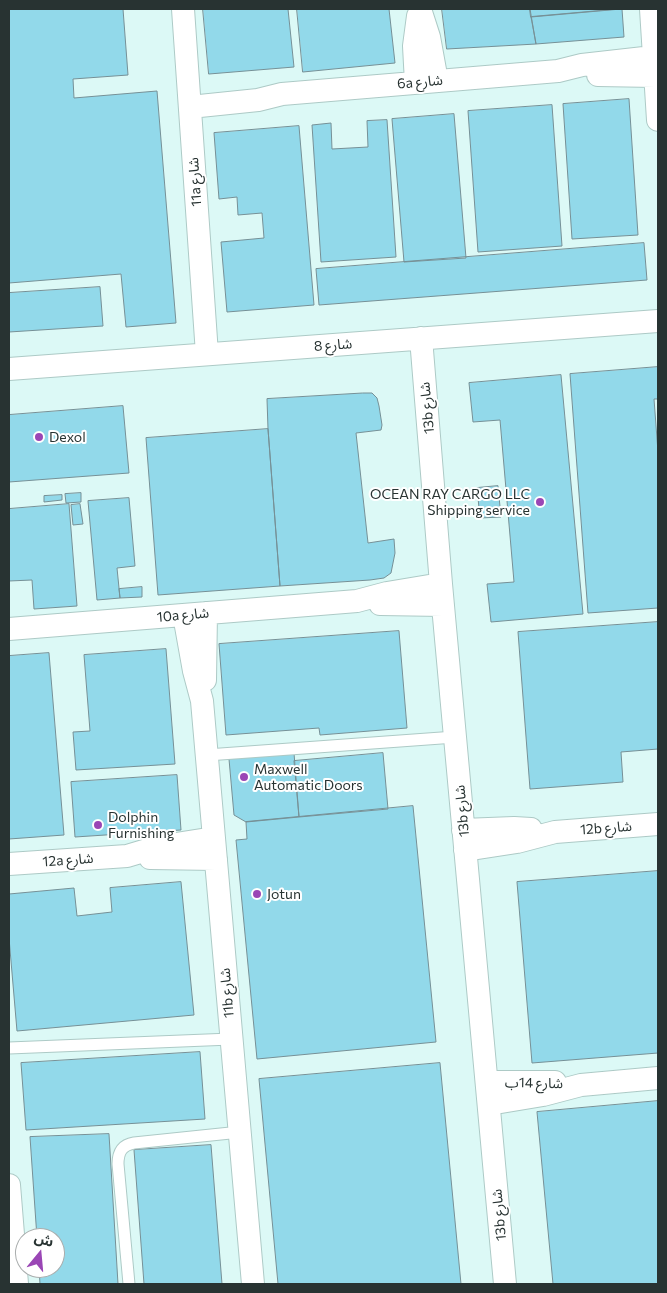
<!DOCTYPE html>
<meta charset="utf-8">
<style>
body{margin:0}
#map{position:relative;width:667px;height:1293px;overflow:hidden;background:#dcf9f6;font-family:Commissioner,"Noto Sans Arabic",sans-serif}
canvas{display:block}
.frame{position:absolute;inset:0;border:10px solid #283332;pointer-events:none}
.north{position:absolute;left:15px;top:1228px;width:50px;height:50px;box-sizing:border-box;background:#fff;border:1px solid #a9adad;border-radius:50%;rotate:17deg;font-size:14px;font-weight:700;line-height:20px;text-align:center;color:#283332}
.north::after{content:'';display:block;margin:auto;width:18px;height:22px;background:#9a46b5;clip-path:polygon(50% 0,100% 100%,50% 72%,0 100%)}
</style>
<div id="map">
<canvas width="667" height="1293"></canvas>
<div class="frame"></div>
<div class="north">ش</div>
</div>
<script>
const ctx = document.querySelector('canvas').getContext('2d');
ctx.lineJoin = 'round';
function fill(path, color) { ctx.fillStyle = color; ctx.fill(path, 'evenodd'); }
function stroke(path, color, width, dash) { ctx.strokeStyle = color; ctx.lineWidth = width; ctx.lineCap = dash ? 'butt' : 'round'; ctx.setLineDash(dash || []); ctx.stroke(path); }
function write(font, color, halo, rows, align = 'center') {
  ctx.font = font + ' Commissioner,"Noto Sans Arabic",sans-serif'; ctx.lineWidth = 4; ctx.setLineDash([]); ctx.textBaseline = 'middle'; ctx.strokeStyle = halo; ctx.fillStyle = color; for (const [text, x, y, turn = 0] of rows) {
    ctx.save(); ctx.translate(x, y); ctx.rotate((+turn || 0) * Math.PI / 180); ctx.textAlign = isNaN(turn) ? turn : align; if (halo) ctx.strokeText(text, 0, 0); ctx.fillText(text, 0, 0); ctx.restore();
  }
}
const building = new Path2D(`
 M9,9H123L128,75L73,79L74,98L157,91L176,323L126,327L121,274L9,283Z
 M203,9H288L294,67L209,74Z
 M297,9H389L395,63L303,72Z
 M442,9H530L536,44L447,49Z
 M530,9H621L531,17Z
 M622,9L624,37L536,44L531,17Z
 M629,99L638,235L572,239L563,104Z
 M552,105L562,246L478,252L468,111Z
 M454,114L466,258L404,262L392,119Z
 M387,120L396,257L321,262L312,125L331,123L332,149L368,147L367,121Z
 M299,126L314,305L227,312L221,242L264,238L262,213L238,215L237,197L219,199L214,133Z
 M644,243L647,280L319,305L316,269Z
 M100,287L103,326L9,332V293Z
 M658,367V399H654L658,452V608L588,613L570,374Z
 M561,375L583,614L491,622L487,584L514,582L500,420L473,422L469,383Z
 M363,393H372L377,398L379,406L382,425L381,430L356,433L368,543L394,539L395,553L391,573L384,578L370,580L280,586L268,429L267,399Z
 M123,406L129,473L9,482V415Z
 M268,429L280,586L158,595L146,438Z
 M498,486L501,517L480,518L477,488Z
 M81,493V502L66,503L65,494Z
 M62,495V500L44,502V496Z
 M129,498L135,566L117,568L120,598L97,600L88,501Z
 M69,504L77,606L34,609L32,580L9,581V509Z
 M80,504L83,524L73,525L71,505Z
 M142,587V597L120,598L119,589Z
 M658,622V749L621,752L623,782L530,789L518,632Z
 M399,631L407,728L320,735L319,728L226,735L219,644Z
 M166,649L175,764L76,770L73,732L90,731L84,655Z
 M49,653L64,835L9,839V656Z
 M294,753L299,817L246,822L234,815L229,759Z
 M383,753L388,809L299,817L294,761Z
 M177,775L181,830L75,837L71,782Z
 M413,806L436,1042L257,1059L236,840L247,839L246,822Z
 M658,871V1053L532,1063L517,882Z
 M181,882L194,1015L17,1031L9,938V894L74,888L77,916L112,912L110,888Z
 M200,1052L205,1119L26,1130L21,1063Z
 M440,1063L461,1284H278L259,1079Z
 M658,1101V1284H553L537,1112Z
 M109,1134L118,1284H40L39,1268H55V1238H37L30,1137Z
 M211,1145L222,1284H144L134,1150Z`);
fill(building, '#92d9ea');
stroke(building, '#769096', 1);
const lane = new Path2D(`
 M207,755L455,737
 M9,1048L231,1039
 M129,1284L118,1164C118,1152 122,1145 134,1143L240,1132`);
const street = new Path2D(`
 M183,9L207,354
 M420,9L429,37L437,81
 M651,9L658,120
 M598,75L655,76
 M416,83L414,46L418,16
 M190,107L258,100L282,94L558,71L582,65L653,57
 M421,338L441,584L505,1284
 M9,369L658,321
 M380,604L443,605
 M184,615L194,671L202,701L253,1284
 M9,629L357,601L387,593L441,584
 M205,680L206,613
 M463,830L514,828L531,829
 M465,850L517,842L555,832L658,824
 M150,858L216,859
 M9,864L127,856L157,847L214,838
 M487,1082H555
 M489,1104L543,1095L581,1085L658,1078
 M9,1185L17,1284`);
stroke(lane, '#adcac6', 13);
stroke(street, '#adcac6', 24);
stroke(lane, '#fff', 11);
stroke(street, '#fff', 22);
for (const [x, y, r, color] of [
 [39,437,5,"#9a46b5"],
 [540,502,5,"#9a46b5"],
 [244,777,5,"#9a46b5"],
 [98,825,5,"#9a46b5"],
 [257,894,5,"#9a46b5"]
]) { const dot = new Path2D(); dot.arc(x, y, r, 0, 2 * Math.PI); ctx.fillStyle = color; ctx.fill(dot); stroke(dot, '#fff', 2); }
write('14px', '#283332', '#fff', [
 ["6a شارع",420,82,-5],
 ["11a شارع",195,182,-94],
 ["شارع 8",333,345,-4],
 ["13b شارع",427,408,-95],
 ["10a شارع",183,615,-5],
 ["13b شارع",462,811,-95],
 ["12b شارع",606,828,-4],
 ["12a شارع",68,860,-4],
 ["11b شارع",227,993,-95],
 ["شارع 14ب",534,1083,1],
 ["13b شارع",499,1215,-95]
]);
write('14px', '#283332', '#fff', [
 ["Dexol",49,437],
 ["OCEAN RAY CARGO LLC",530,494,"right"],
 ["Shipping service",530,510,"right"],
 ["Maxwell",254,769],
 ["Automatic Doors",254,785],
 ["Dolphin",108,817],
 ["Furnishing",108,833],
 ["Jotun",267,894]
], 'left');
</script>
